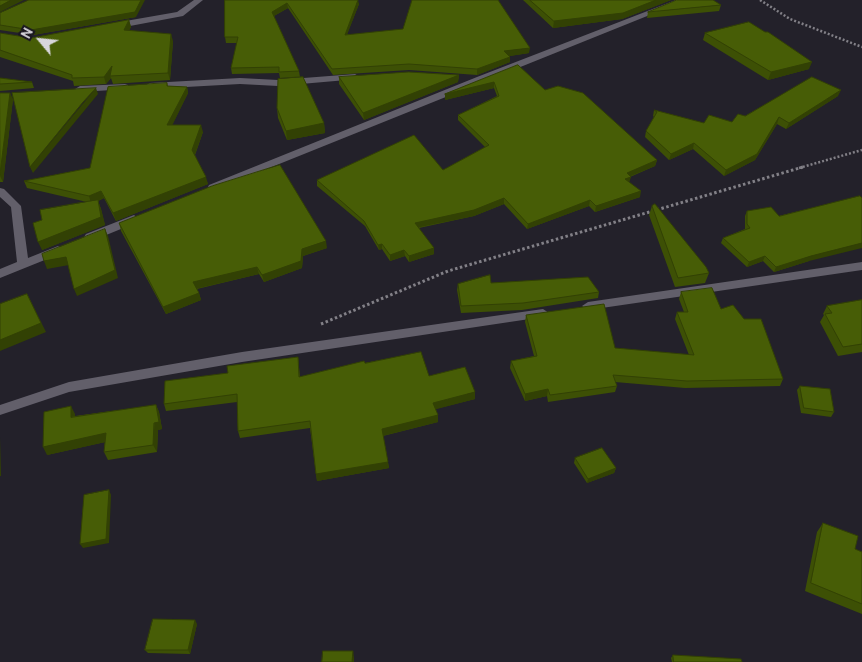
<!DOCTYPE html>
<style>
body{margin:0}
#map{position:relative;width:862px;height:662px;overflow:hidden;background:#23212a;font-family:Cabin,sans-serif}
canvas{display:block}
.north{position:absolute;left:15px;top:15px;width:50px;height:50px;-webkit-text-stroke:4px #1a1720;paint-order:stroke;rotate:298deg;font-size:14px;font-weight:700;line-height:20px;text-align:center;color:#d8d6dc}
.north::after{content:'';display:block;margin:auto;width:18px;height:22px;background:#d8d6dc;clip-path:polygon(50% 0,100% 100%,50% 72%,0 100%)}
</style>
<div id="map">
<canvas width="862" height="662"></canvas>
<div class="north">N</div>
</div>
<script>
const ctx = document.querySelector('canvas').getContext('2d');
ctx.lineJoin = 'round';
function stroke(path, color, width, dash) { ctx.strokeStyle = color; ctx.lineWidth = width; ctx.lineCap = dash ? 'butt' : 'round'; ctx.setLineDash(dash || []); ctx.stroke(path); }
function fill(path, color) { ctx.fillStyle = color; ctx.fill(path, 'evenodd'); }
stroke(new Path2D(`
 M760,0L790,19L862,47
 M799,168L862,150`), '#828087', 2.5, [2, 2]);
stroke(new Path2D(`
 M321,324L448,271L803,167`), '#828087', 3, [2.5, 2.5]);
fill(new Path2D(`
 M194,0H203L183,16L114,29L110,26L114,23L177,12Z
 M676,0H687L217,189H209L208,187L209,185L477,77Z
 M355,74L360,77L358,79L278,86L240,84L150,89L145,86L150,83L240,78L278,80Z
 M125,84L128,85V89L80,92L75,89L80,86Z
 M0,188L4,189L21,206L28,258L58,246L64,250L62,253L0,278V269L17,262L11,207L0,197Z
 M134,215L139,219L138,222L94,240L90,241L84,237L86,234Z
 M862,262V270L588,310L582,306L588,302Z
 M543,309L549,313L543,317L242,362L69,392L0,415V405L69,382L242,352Z`), '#625f6a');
fill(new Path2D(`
 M225,0L359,4L347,34L529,53L509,56L510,62L477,75L409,70L333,75L288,8L274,16L299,71L300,77L280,78L279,73L232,74L231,68L237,43H226L225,37Z
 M523,0H671L622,19L553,28Z
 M721,5L719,11L647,18L648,12Z
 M0,13L136,17L33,35L0,30Z
 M129,20L131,27L129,30L173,41L170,80L113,84L111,78L106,84L74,86L73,81L0,57V33L31,38Z
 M765,32L809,69L768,80L703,40L705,33Z
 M518,65L545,90L657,160L655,166L630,177L629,182L640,197L595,212L589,206L527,229L504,204L474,216L419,228L434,254L409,262L405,256L390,261L382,249L379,250L365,226L317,186V180L443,170L485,147L458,120V115L497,96L494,88L445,100V94Z
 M459,75L458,82L364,120L339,84V77Z
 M0,78L32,82L34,88L0,91Z
 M167,83L168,86L187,87L188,93L172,125L203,132L195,155L208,184L116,221L104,198L98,201L101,209L105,225L42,250V220L87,202L27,188L24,181L90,168Z
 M0,93L13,99L3,182H0Z
 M838,96L786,129L777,124L755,160L724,176L693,149L669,160L645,137L646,131L654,117L653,116L654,110L704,123L732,122L745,116Z
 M277,108L324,123L325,133L287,140L278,118Z
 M652,206L709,273L705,283L675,287L649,215Z
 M747,211L809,261L774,272L763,261L747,267L721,243L723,238L745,229V216Z
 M119,223L327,248L303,256L302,268L264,282L259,274L197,289L199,293L201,300L166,314L121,231Z
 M491,283L599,292L598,298L522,310L461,313L457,290L458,284Z
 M681,292L721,309L783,379L780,386L685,388L615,382L617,386L615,392L548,402L547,396L525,401L510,368L511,361L534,356L525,322L526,315L615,348L689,355L675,319L677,312H684L679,299Z
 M862,300V352L838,356L820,322L824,315L823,314L827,306Z
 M298,357L300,377L365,363L429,376L475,399L435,409L438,422L383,436L389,468L317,481L310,428L240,438L238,431L237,402L166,411L164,404L228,373Z
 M800,386L834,412L831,417L801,413L797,390Z
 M156,405L159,412L162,429L158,430L157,452L108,460L104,452L105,442L47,455L75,414V416Z
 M575,458L616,468L614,473L587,483L574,463Z
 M823,523L855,549L862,552V614L805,591L817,532Z
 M197,624L190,654L148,653L145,650Z
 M673,655L742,662H672L671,658Z`), '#3d5005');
fill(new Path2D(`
 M11,0H24L0,12V6Z
 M141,0H145L136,17L33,35L31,30Z
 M358,0L359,4L345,40V35Z
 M656,0H671L622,19L553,28L554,21Z
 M287,3L288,8L272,17V12Z
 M129,20L131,27L126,37L124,30Z
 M171,34L173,41L170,80L168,73Z
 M530,48L529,53L504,57V51Z
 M510,57V62L477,75V69Z
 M812,62L809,69L768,80L771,72Z
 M112,66L110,76L111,78L106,84L104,77Z
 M459,75L458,82L364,120L363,113Z
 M494,82V88L445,100V94Z
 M187,87L188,93L169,132L167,125Z
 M96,88L98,94L33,173L30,167Z
 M841,90L838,96L786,129L789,123Z
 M10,93L13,99L3,182L0,176V174Z
 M779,117L777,124L755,160L724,176L726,170Z
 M324,123L325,133L287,140L286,131Z
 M201,125L203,132L194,157L192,150Z
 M694,143L693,149L669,160L671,154Z
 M657,160L655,166L626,178L631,177L629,183L624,184L627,173Z
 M206,177L208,184L116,221L113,213Z
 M101,191L104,198L98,201L101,209L105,225L42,250L38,242L91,203L89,196Z
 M641,191L640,197L595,212L596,206Z
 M504,198V204L474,216L415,228V223Z
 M590,200L589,206L527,229L528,224Z
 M105,229L108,236L118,278L77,296L74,289Z
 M326,241L327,248L303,256L302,268L264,282L262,275L302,249Z
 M862,243V248L809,261L774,272L776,267L811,256Z
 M382,244V249L379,250L378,245Z
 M434,248V254L409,262V256Z
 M404,250L405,256L390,261V255Z
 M765,256L763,261L747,267L749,262Z
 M66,257L69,265L47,269L44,261Z
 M257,267L259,274L195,289L193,282Z
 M199,293L201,300L166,314L163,307Z
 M27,294L46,332L0,351V340Z
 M548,389L547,396L525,401V394Z
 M475,392V399L433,410V403Z
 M156,405L159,412L162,429L158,430L157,452L153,445Z
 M71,406L75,414V424L71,417Z
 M438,415V422L382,436V429Z
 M106,433L110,441L47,455L43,447Z
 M0,437L1,476H0Z
 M388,462L389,468L317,481L316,474Z
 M616,468L614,473L587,483L588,479Z
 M109,490L111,495L109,543L83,548L80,544Z
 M195,620L197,624L190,654L188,650Z
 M353,651L354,658V662H352Z`), '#324104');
const building = new Path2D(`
 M0,0H11L0,6Z
 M29,0H141L135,12L31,30L0,25V13Z
 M225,0H358L345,35L403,29L412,0H498L530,48L504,51L510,57L477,69L409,64L332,69L287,3L272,12L299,71L279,72V67L231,68L238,37H225Z
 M530,0H656L623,13L554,21Z
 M677,0H713L721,5L648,12Z
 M129,20L124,30L171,34L168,73L110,76L112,66L104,77L72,78V75L0,50V33L31,38Z
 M749,22L765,32H768L812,62L771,72L705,33Z
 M518,65L545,90L558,86L583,93L657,160L627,173L631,177L625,179L641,191L596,206L590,200L528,224L504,198L474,210L415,223L434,248L409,256L404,250L390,255L382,244L378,245L364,221L317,180L414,135L443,170L489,145L458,115L499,96L494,82L445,94Z
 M409,72L459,75L363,113L339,77Z
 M303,77L324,123L286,131L277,108L278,79Z
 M812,77L841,90L789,123L779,117L757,154L726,170L694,143L671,154L646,131L657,112L654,110L704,123L709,115L732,122L738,114L745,116Z
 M0,78L32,82L0,84Z
 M167,83V86L187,87L167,125H201L192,150L206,177L113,213L101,191L89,196L24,181L90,168L108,87Z
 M96,88L83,102L30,167L12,93Z
 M0,93H10L0,174Z
 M280,165L326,241L302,249L301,261L262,275L257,267L193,282L199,293L163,307L119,223L212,186Z
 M860,196L862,198V243L811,256L776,267L765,256L749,262L723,238L750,228L747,224V211L771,207L779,216Z
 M98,200L101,217L38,242L33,223L42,220L40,210Z
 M655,204L706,267L709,273L678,278L652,206Z
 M105,229L115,270L74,289L66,257L44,261L42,254Z
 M490,275L491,283L588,277L599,292L523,303L461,306L458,284Z
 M712,288L721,309L733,305L744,319H761L783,379L687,381L613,375L617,386L550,395L548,389L525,394L511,361L537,356L526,315L604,304L615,348L694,355L677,312H688L681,292Z
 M27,294L41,323L0,340V304Z
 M862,300V344L843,347L825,314L832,313L827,306Z
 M421,352L429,376L465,367L475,392L433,403L438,415L382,429L388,462L316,474L310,421L238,431L237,394L164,404L165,381L228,373L227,366L298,357L299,377L364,361L365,363Z
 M800,386L830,389L834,412L804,408Z
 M156,405L159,422L154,423L153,445L104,452L106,433L43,447L44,412L71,406V417Z
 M602,448L616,468L588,479L575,458Z
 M109,490L106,539L80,544L84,495Z
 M823,523L858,536L855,549L862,552V604L811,583Z
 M153,619L195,620L188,650H145Z
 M323,651H353L352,662H322Z
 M673,655L741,659L742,662H674Z`);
fill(building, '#475d06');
stroke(building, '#324104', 1);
</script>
